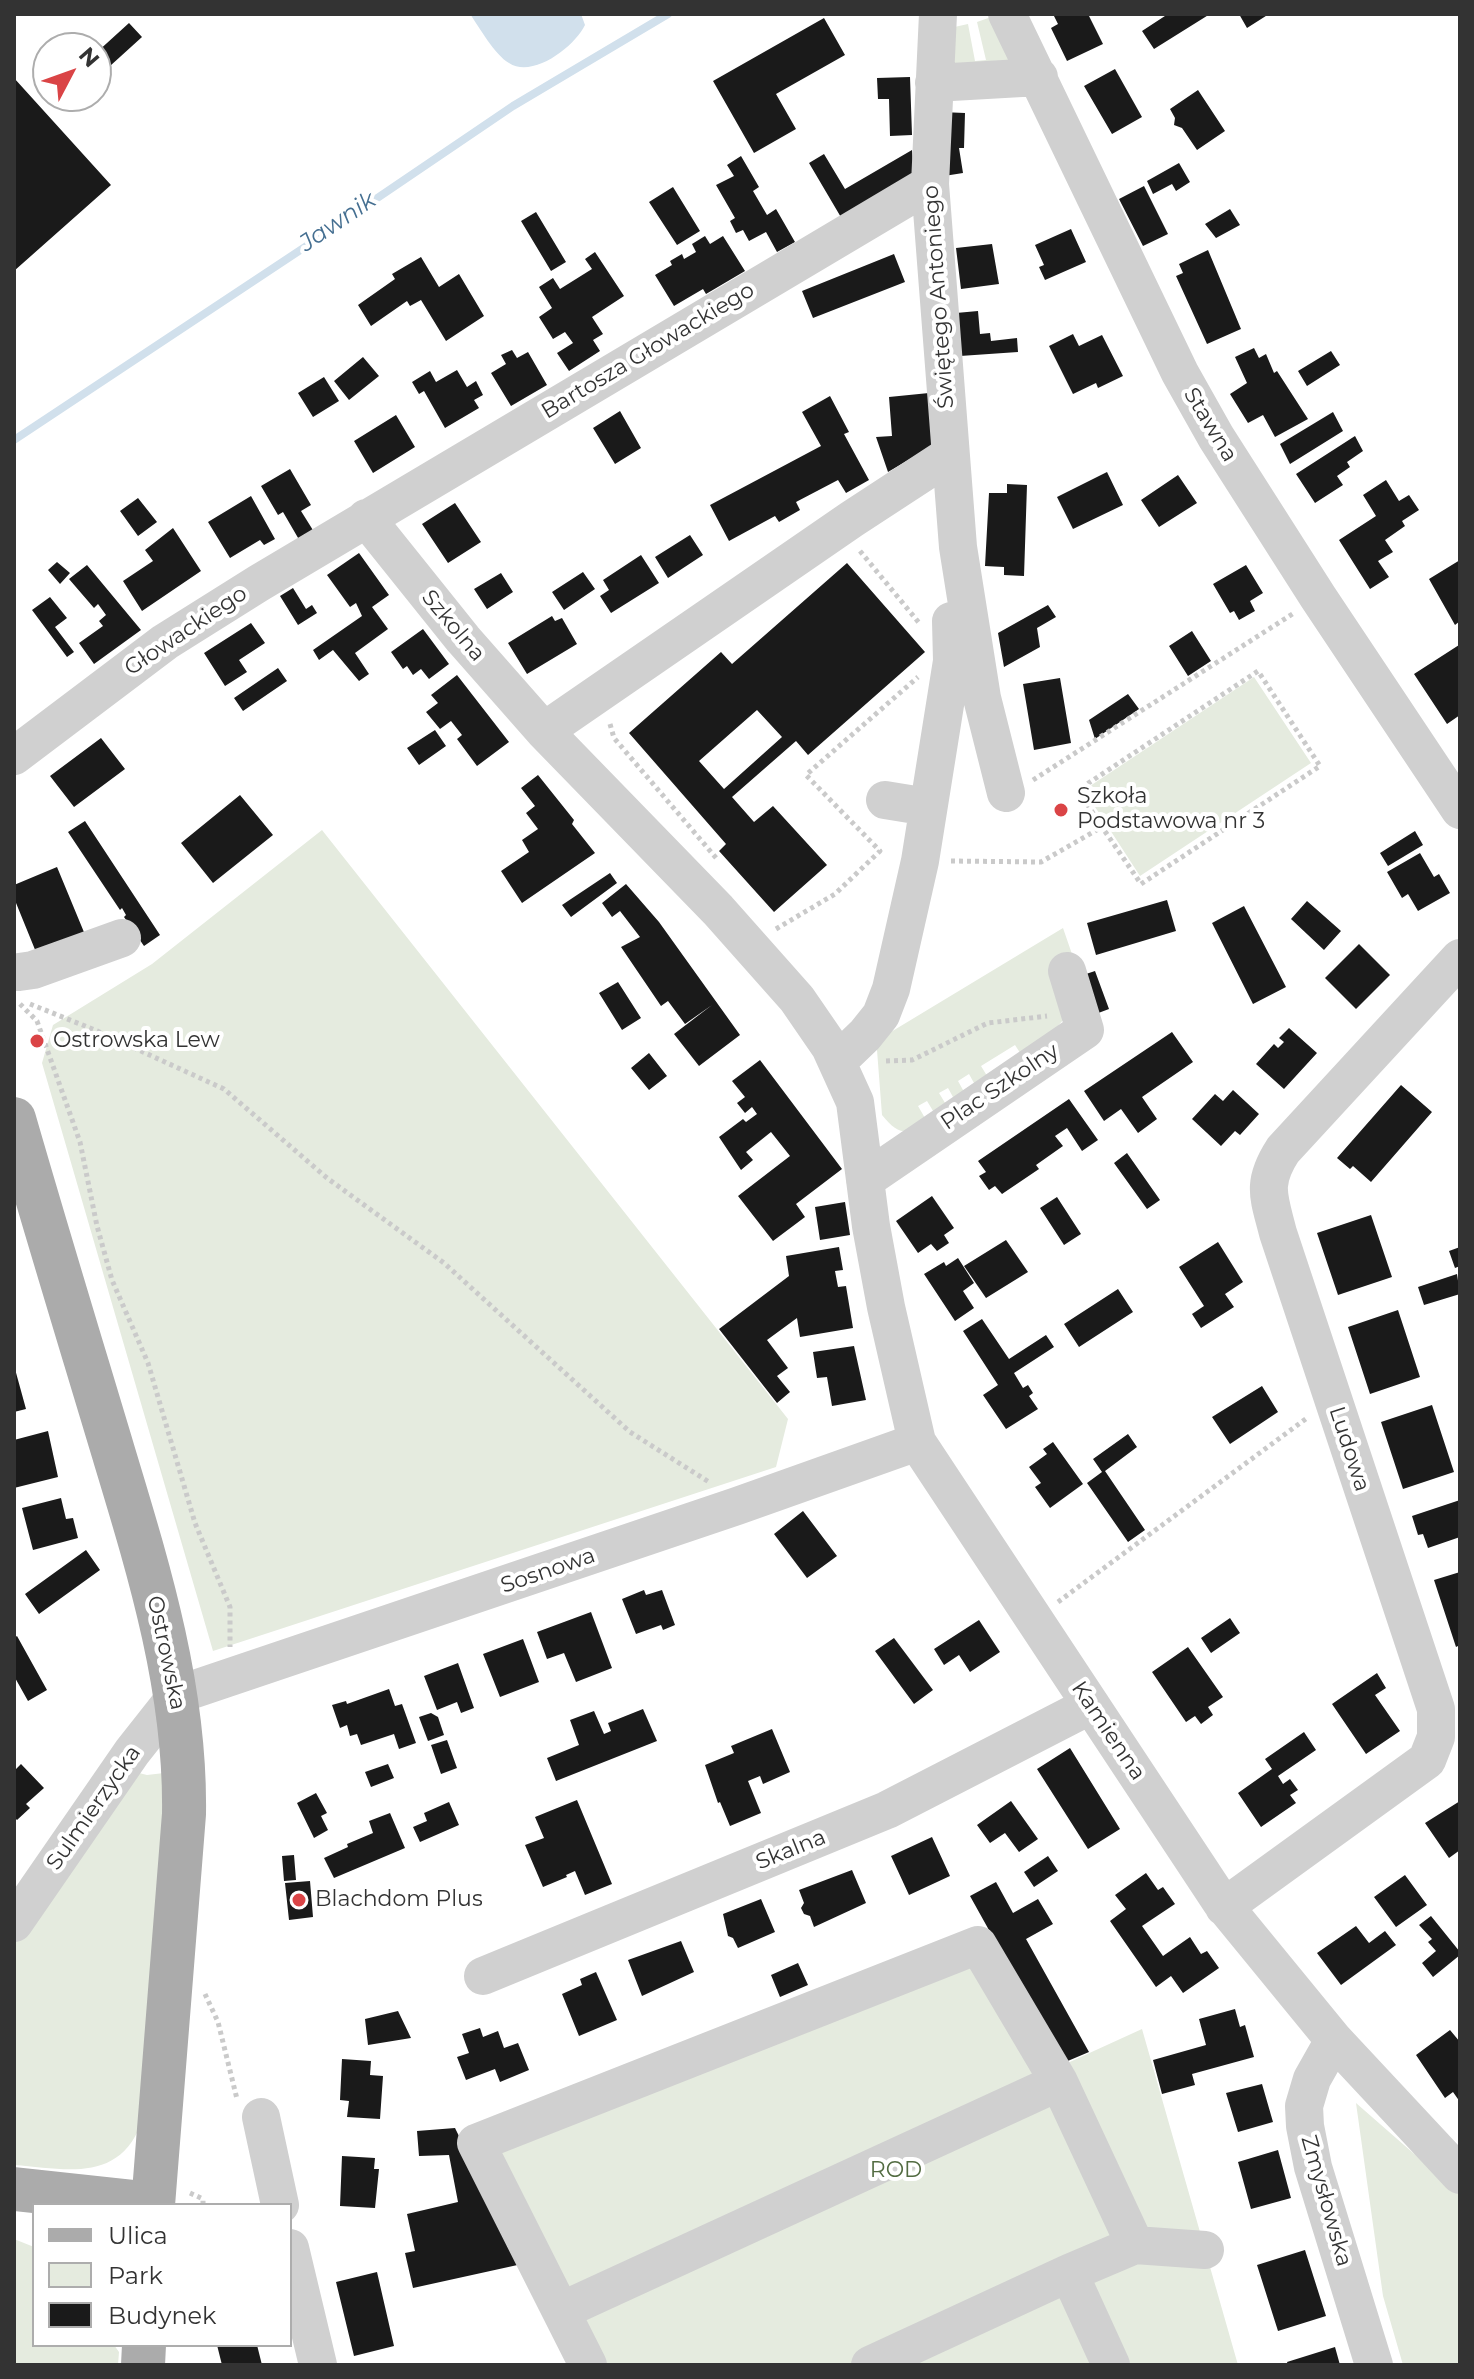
<!DOCTYPE html>
<meta charset="utf-8">
<style>
body{margin:0}
#map{position:relative;width:1474px;height:2379px;overflow:hidden;background:#fff;font-family:Montserrat,sans-serif}
canvas{display:block}
.frame{position:absolute;inset:0;border:16px solid #333;pointer-events:none}
.legend{position:absolute;left:32px;top:2203px;width:260px;height:144px;box-sizing:border-box;background:#fff;border:2px solid #adadad;margin:0;padding:10px 14px;list-style:none;font-size:24px;color:#333}
.legend li{display:flex;align-items:center;gap:16px;height:40px}
.legend b{width:40px;border:2px solid #adadad}
.north{position:absolute;left:32px;top:32px;width:80px;height:80px;box-sizing:border-box;background:#fff;border:2px solid #adadad;border-radius:50%;rotate:49deg;font-size:22px;font-weight:700;line-height:32px;text-align:center;color:#333}
.north::after{content:'';display:block;margin:auto;width:28px;height:36px;background:#da4446;clip-path:polygon(50% 0,100% 100%,50% 72%,0 100%)}
</style>
<div id="map">
<canvas width="1474" height="2379"></canvas>
<div class="frame"></div>
<ul class="legend">
<li><b style="height:10px;background:#ababab"></b>Ulica</li>
<li><b style="height:22px;background:#e5ebdf"></b>Park</li>
<li><b style="height:22px;background:#1a1a1a"></b>Budynek</li>
</ul>
<div class="north">N</div>
</div>
<script>
const ctx = document.querySelector('canvas').getContext('2d');
ctx.lineJoin = 'round';
function fill(path, color) { ctx.fillStyle = color; ctx.fill(path, 'evenodd'); }
function stroke(path, color, width, dash) { ctx.strokeStyle = color; ctx.lineWidth = width; ctx.lineCap = dash ? 'butt' : 'round'; ctx.setLineDash(dash || []); ctx.stroke(path); }
function write(font, color, halo, rows, align = 'center') {
  ctx.font = font + ' Montserrat,sans-serif'; ctx.lineWidth = 8; ctx.setLineDash([]); ctx.textBaseline = 'middle'; ctx.strokeStyle = halo; ctx.fillStyle = color; for (const [text, x, y, turn = 0] of rows) {
    ctx.save(); ctx.translate(x, y); ctx.rotate((+turn || 0) * Math.PI / 180); ctx.textAlign = isNaN(turn) ? turn : align; if (halo) ctx.strokeText(text, 0, 0); ctx.fillText(text, 0, 0); ctx.restore();
  }
}
fill(new Path2D(`
 M994,16L1022,71L946,69L950,28L968,24L975,61L986,60L977,22Z
 M1254,677L1311,763L1140,876L1084,790Z
 M322,830L788,1419L776,1467L213,1651L42,1063L53,1025L152,964Z
 M1063,928L1073,957L1064,1019L1026,1062L1015,1045L981,1066L992,1084L979,1092L969,1074L958,1081L968,1099L958,1106L948,1088L939,1093L950,1111L938,1119L927,1101L918,1106L929,1125C907,1135 898,1135 882,1115L877,1050L871,1044Z
 M135,1772L147,1775L164,1773V1822L141,2124C118,2183 65,2169 14,2165V1939Z
 M982,1927L1061,2066L1142,2029L1238,2365H575L462,2136Z
 M1356,2103L1460,2194V2365H1403L1383,2296Z
 M14,2239L34,2247V2345H114L119,2352L118,2365H14Z`), '#e5ebdf');
fill(new Path2D(`
 M470,14H581L585,25C575,46 533,79 509,63C495,55 479,27 470,14Z`), '#d1e0ec');
stroke(new Path2D(`
 M14,440L311,243L513,106L668,14`), '#d1e0ec', 8);
fill(new Path2D(`
 M1053,14H1088L1103,44L1067,61L1051,28L1058,24Z
 M1168,14H1210L1154,49L1142,31Z
 M1239,14H1269L1247,28Z
 M824,18L845,55L776,94L796,129L754,153L713,81Z
 M129,23L142,37L99,76L96,73V53Z
 M1115,69L1142,117L1112,134L1084,86Z
 M910,77L912,135L890,136L889,99H878L877,78Z
 M14,78L111,185L14,271Z
 M1198,90L1225,131L1197,150L1182,128L1174,125L1175,118L1170,109Z
 M941,112L965,113L964,148H959L963,173L944,176Z
 M912,150L914,176L842,219L809,163L824,154L845,189Z
 M741,156L759,187L753,191L767,215L776,209L795,242L777,252L766,232L749,241L743,230L736,233L730,221L735,218L716,185L734,176L727,165Z
 M1179,163L1190,182L1176,191L1172,184L1153,194L1147,181Z
 M1144,186L1168,234L1143,246L1119,199Z
 M673,187L700,231L677,245L649,202Z
 M1230,209L1240,225L1216,238L1205,224Z
 M536,212L566,262L551,271L521,221Z
 M1071,229L1086,262L1045,280L1039,267L1044,265L1035,245Z
 M705,236L710,244L723,236L745,271L706,294L703,289L674,306L655,275L672,265L670,261L682,254L684,259L696,252L692,244Z
 M992,244L999,284L961,289L956,248Z
 M1208,250L1241,329L1207,344L1176,276L1183,273L1179,264Z
 M595,252L624,296L592,317L603,334L593,340L600,351L569,371L557,353L573,343L565,332L553,339L539,317L552,308L539,287L553,278L560,289L592,269L585,259Z
 M894,254L905,282L813,318L802,291Z
 M421,257L439,287L459,274L484,316L446,341L421,300L410,306L407,301L371,326L358,305L395,279L392,274Z
 M978,311L980,334L990,333L991,341L1017,338L1018,352L960,356L956,313Z
 M1073,334L1079,346L1102,335L1123,376L1098,388L1096,383L1073,394L1049,346Z
 M1254,348L1259,358L1266,354L1274,373L1277,371L1308,419L1275,437L1263,415L1248,423L1230,394L1247,383L1235,357Z
 M512,350L517,358L528,352L547,385L511,406L491,373L506,364L501,355Z
 M1331,351L1340,365L1307,386L1298,371Z
 M363,357L379,376L349,400L334,381Z
 M457,370L467,387L476,381L483,395L474,400L479,408L445,428L424,391L419,394L412,382L430,371L436,382Z
 M324,377L339,401L313,417L298,393Z
 M929,393L932,446L888,472L876,437L892,436L889,397Z
 M830,396L849,432L844,434L869,480L846,493L838,480L796,502L800,510L779,522L775,516L729,541L710,505L821,446L802,412Z
 M620,411L641,448L615,464L593,428Z
 M1333,412L1343,431L1290,464L1280,444Z
 M396,415L415,447L373,473L354,441Z
 M1355,436L1363,451L1347,462L1350,467L1337,476L1343,485L1315,503L1296,474Z
 M290,469L311,505L301,511L316,535L301,543L283,512L278,515L261,486Z
 M1107,472L1123,505L1073,529L1057,497Z
 M1178,475L1197,503L1159,527L1141,500Z
 M1386,480L1399,501L1409,495L1419,510L1402,521L1405,526L1385,540L1393,552L1378,561L1389,577L1370,589L1339,540L1376,516L1363,495Z
 M1007,484L1027,485L1024,576L1004,575V567L985,566L989,493H1007Z
 M251,496L275,539L264,545L260,540L230,558L208,522Z
 M138,498L157,522L138,536L120,511Z
 M455,503L481,542L448,563L422,524Z
 M173,528L201,571L142,611L123,581L153,561L145,550Z
 M690,535L703,555L668,578L655,557Z
 M359,553L389,595L372,607L388,629L355,653L369,674L359,681L333,650L319,660L313,650L362,616L356,603L350,607L327,575Z
 M641,555L659,583L611,613L600,596L609,590L603,580Z
 M1460,560V621L1455,625L1429,579Z
 M57,562L70,573L60,584L48,570Z
 M847,563L925,652L808,755L796,741L732,797L754,822L773,806L827,865L774,912L719,851L726,844L629,733L721,652L732,664ZM757,710L782,737L724,789L699,761Z
 M87,565L141,630L94,664L79,643L103,626L99,621L106,615L98,604L94,608L69,579Z
 M1246,565L1263,593L1250,601L1255,611L1239,620L1234,611L1230,613L1213,584Z
 M583,572L595,589L564,610L552,592Z
 M501,573L513,592L487,609L474,589Z
 M293,588L306,609L312,605L317,613L298,625L280,596Z
 M50,597L67,618L55,627L74,652L67,657L32,610Z
 M1048,605L1056,617L1037,628L1040,647L1004,667L998,633Z
 M552,616L555,621L562,618L577,644L527,674L508,643Z
 M251,623L265,643L239,660L247,672L225,686L204,653Z
 M423,629L449,664L429,679L421,669L413,675L407,666L403,669L391,652Z
 M1192,631L1211,661L1188,676L1169,646Z
 M1459,645L1460,715L1447,724L1414,674Z
 M278,668L287,681L243,711L234,698Z
 M457,675L509,742L477,766L457,739L462,735L451,721L440,729L426,712L438,703L431,695Z
 M1060,678L1071,743L1034,750L1023,684Z
 M1128,694L1139,709L1095,739L1089,720Z
 M435,730L446,746L419,765L407,748Z
 M101,738L125,769L74,807L50,776Z
 M538,775L574,820L572,824L595,853L522,903L501,871L529,852L522,840L538,829L526,813L535,806L521,788Z
 M240,795L273,835L213,883L181,843Z
 M85,821L160,935L144,946L124,917L126,915L122,908L120,910L68,832Z
 M1415,831L1423,845L1388,866L1380,853Z
 M1420,853L1434,877L1439,874L1450,893L1418,911L1408,894L1402,898L1387,872Z
 M57,867L86,937L38,957L14,898V885Z
 M610,873L617,883L571,917L562,905Z
 M626,884L659,922L740,1035L699,1066L674,1034L712,1005L685,1024L668,1001L661,1006L621,947L640,937L620,911L612,917L602,903Z
 M1167,900L1176,931L1096,955L1087,923Z
 M1307,901L1341,931L1324,950L1291,919Z
 M1244,906L1286,987L1253,1004L1212,923Z
 M1359,944L1390,975L1356,1009L1325,978Z
 M1095,971L1109,1009L1093,1015L1080,976Z
 M618,982L641,1018L622,1030L599,993Z
 M1289,1028L1317,1053L1284,1089L1256,1064L1274,1044L1278,1048L1284,1042L1279,1038Z
 M1172,1032L1193,1062L1142,1097L1157,1119L1138,1133L1121,1109L1104,1121L1084,1091Z
 M649,1053L667,1076L649,1090L631,1068Z
 M760,1060L842,1169L796,1204L805,1217L773,1241L738,1196L790,1156L771,1132L746,1152L753,1160L741,1170L719,1137L743,1119L746,1122L757,1114L752,1107L745,1113L737,1103L745,1097L732,1081Z
 M1401,1085L1432,1112L1371,1182L1353,1166L1350,1169L1337,1158Z
 M1233,1090L1259,1114L1240,1135L1235,1131L1221,1146L1192,1119L1215,1094L1223,1101Z
 M1069,1099L1098,1140L1082,1151L1067,1128L1055,1136L1063,1146L1036,1165L1039,1169L1002,1194L995,1186L989,1190L979,1176L986,1172L978,1161Z
 M1127,1153L1160,1200L1147,1209L1114,1163Z
 M932,1196L954,1228L944,1235L949,1243L937,1251L931,1244L918,1253L896,1221Z
 M1057,1197L1081,1234L1064,1245L1040,1208Z
 M845,1202L850,1235L820,1240L815,1207Z
 M1371,1215L1392,1277L1338,1295L1317,1233Z
 M1006,1240L1028,1272L986,1298L964,1266Z
 M1218,1242L1243,1282L1225,1294L1234,1307L1201,1328L1192,1314L1204,1306L1179,1267Z
 M839,1247L843,1270L835,1271L838,1287L846,1286L853,1328L800,1337L797,1318L767,1340L788,1368L777,1376L790,1392L777,1403L719,1329L789,1276L786,1256Z
 M1460,1247V1266L1455,1268L1449,1251Z
 M958,1258L974,1283L963,1291L974,1308L955,1321L924,1274L944,1262L946,1266Z
 M1457,1274L1460,1294L1424,1305L1418,1287Z
 M1118,1289L1133,1312L1079,1347L1064,1324Z
 M1398,1310L1420,1377L1370,1394L1348,1327Z
 M982,1319L1009,1359L1046,1335L1054,1347L1014,1373L1023,1388L1028,1385L1033,1393L1029,1396L1038,1409L1006,1429L983,1395L998,1385L963,1331Z
 M854,1346L866,1400L832,1406L827,1377L817,1378L813,1352Z
 M15,1369L26,1409L14,1412V1370Z
 M1262,1386L1278,1412L1230,1444L1212,1417Z
 M1432,1405L1454,1472L1403,1489L1381,1422Z
 M48,1431L58,1477L14,1488V1440Z
 M1128,1434L1137,1447L1105,1471L1145,1530L1128,1542L1087,1483L1102,1472L1093,1459Z
 M1053,1442L1083,1484L1050,1508L1035,1487L1041,1483L1029,1467L1047,1454L1043,1449Z
 M61,1498L66,1519L73,1518L78,1538L33,1550L22,1508Z
 M1460,1500V1537L1428,1548L1423,1534L1418,1535L1412,1516Z
 M803,1511L837,1556L807,1578L774,1534Z
 M86,1550L100,1570L39,1614L25,1594Z
 M1460,1572V1645L1456,1647L1434,1580Z
 M644,1590L646,1595L662,1590L675,1625L663,1630L661,1625L636,1634L622,1599Z
 M591,1612L612,1668L576,1682L564,1653L547,1659L537,1632Z
 M1230,1618L1240,1633L1211,1653L1201,1638Z
 M979,1620L1000,1652L970,1672L959,1655L944,1665L934,1649Z
 M17,1636L47,1690L28,1701L14,1676V1638Z
 M894,1638L933,1690L914,1704L875,1651Z
 M523,1639L539,1682L500,1697L483,1654Z
 M1188,1647L1223,1697L1208,1707L1213,1715L1201,1724L1195,1716L1186,1722L1152,1672Z
 M458,1663L474,1708L461,1713L457,1702L437,1710L424,1676Z
 M1377,1673L1386,1688L1375,1695L1400,1731L1366,1754L1332,1704Z
 M389,1689L395,1706L402,1704L416,1743L399,1749L394,1734L361,1745L357,1734L350,1736L347,1725L340,1728L332,1705L346,1701L347,1704Z
 M643,1709L657,1741L556,1781L547,1758L579,1745L570,1720L594,1711L604,1734L611,1731L608,1723Z
 M431,1713L438,1717L444,1735L428,1741L419,1717Z
 M772,1729L790,1772L763,1784L760,1776L748,1781L761,1813L730,1826L720,1802L718,1803L705,1765L734,1753L731,1746Z
 M1304,1732L1316,1750L1278,1776L1283,1784L1290,1779L1298,1790L1290,1795L1296,1803L1261,1827L1238,1793L1272,1769L1265,1759Z
 M447,1740L457,1768L441,1774L431,1745Z
 M1070,1748L1120,1829L1088,1849L1037,1769Z
 M21,1764L44,1788L26,1804L30,1808L17,1820L14,1817V1771Z
 M388,1764L394,1778L371,1787L365,1772Z
 M316,1793L327,1813L321,1816L328,1830L314,1838L297,1803Z
 M577,1800L612,1884L585,1895L575,1871L566,1875L567,1877L543,1887L525,1845L544,1838L535,1817Z
 M1011,1801L1038,1839L1019,1852L1005,1833L990,1843L977,1825Z
 M1460,1801V1850L1449,1858L1425,1823Z
 M449,1802L459,1825L420,1842L413,1827L427,1821L424,1813Z
 M390,1813L405,1848L334,1878L324,1858L348,1847L347,1844L373,1833L369,1821Z
 M932,1837L950,1876L909,1895L891,1856Z
 M294,1855L296,1880L284,1881L282,1856Z
 M1048,1856L1058,1871L1034,1887L1024,1872Z
 M852,1870L866,1903L814,1927L810,1916L804,1914L801,1908L804,1903L799,1890Z
 M1146,1873L1158,1890L1163,1887L1175,1904L1142,1926L1163,1956L1190,1937L1201,1954L1207,1951L1219,1968L1183,1993L1171,1976L1156,1987L1110,1921L1126,1909L1115,1895Z
 M1405,1875L1427,1905L1396,1927L1374,1897Z
 M310,1881L313,1917L289,1920L285,1883Z
 M996,1882L1013,1913L1038,1899L1053,1924L1026,1939L1089,2052L1063,2063L970,1896Z
 M761,1899L775,1932L738,1948L733,1938L728,1936L723,1914Z
 M1431,1916L1460,1952V1955L1433,1977L1422,1963L1436,1951L1428,1942L1432,1939L1419,1925Z
 M1356,1926L1369,1943L1385,1931L1396,1945L1341,1985L1317,1953Z
 M681,1941L694,1972L642,1996L628,1960Z
 M798,1963L808,1985L780,1997L771,1975Z
 M596,1972L617,2020L579,2036L562,1994L582,1985L580,1979Z
 M1235,2009L1240,2027L1245,2025L1254,2057L1192,2074L1195,2085L1162,2094L1153,2060L1206,2045L1199,2019Z
 M398,2011L411,2038L368,2045L365,2019Z
 M480,2028L483,2037L498,2031L504,2048L518,2043L529,2070L500,2082L495,2069L466,2080L457,2057L469,2053L462,2034Z
 M1450,2030L1460,2042V2102L1453,2092L1445,2098L1416,2055Z
 M342,2059L371,2061L370,2075L383,2076L380,2119L347,2117L349,2101L340,2100Z
 M1262,2084L1273,2122L1238,2132L1226,2093Z
 M455,2128L522,2264L413,2288L405,2253L415,2251L407,2214L458,2202L449,2155L419,2156L417,2131Z
 M1278,2150L1291,2198L1251,2209L1238,2162Z
 M342,2156L375,2158L374,2169H379L375,2208L340,2206Z
 M1305,2250L1326,2316L1278,2331L1257,2265Z
 M377,2272L394,2346L354,2356L336,2282Z
 M217,2345H257L262,2365H222Z
 M1335,2347L1340,2365H1288L1287,2362Z`), '#1a1a1a');
stroke(new Path2D(`
 M860,551L920,624
 M610,724L614,738L717,859
 M1033,780L1294,613
 M951,861L1041,862L1102,827L1078,790L1258,671L1320,766L1141,884L1102,827
 M776,929L835,894L880,851L806,775L918,677
 M20,1004L37,1021L80,1142L97,1226L112,1280L148,1363L195,1523L230,1607V1647
 M30,1004L95,1030L224,1089L327,1178L444,1263L630,1432L709,1482
 M886,1061L912,1060L988,1023L1047,1016
 M1058,1602L1307,1418
 M205,1994L218,2022L237,2099
 M190,2193L203,2199V2205`), '#cacaca', 5, [4, 4]);
stroke(new Path2D(`
 M938,14L930,184L958,547L982,698L1006,793
 M1007,14L1180,373L1216,437L1318,597L1460,810
 M934,83L1039,77
 M950,455L852,519L544,731L718,910L797,999L830,1047L855,1102L871,1226L886,1307L917,1442L1221,1902L1334,2040L1460,2175
 M366,518L463,639L544,731
 M14,756L165,642L259,583L930,184
 M885,800L928,807
 M19,972L33,970L122,938
 M839,1060L865,1035L881,1015L891,989L920,861L952,661L951,621
 M865,1180L1085,1030L1067,971
 M1224,1907L1427,1760L1436,1737V1709L1278,1233C1269,1197 1261,1184 1283,1150L1460,958
 M14,1923L132,1752L177,1695L737,1506L917,1442
 M483,1976L887,1810L1091,1705
 M1334,2040L1312,2079L1304,2106L1305,2126L1313,2167L1374,2365
 M261,2117L280,2205
 M290,2248L318,2365
 M561,2311L1059,2082
 M588,2365L476,2143L978,1945L1059,2082L1135,2245
 M870,2365L1069,2273
 M1111,2365L1069,2273L1135,2245L1205,2250`), '#d0d0d0', 38);
stroke(new Path2D(`
 M14,1119C46,1230 80,1341 113,1451C149,1570 186,1689 184,1814L153,2205
 M14,2189L153,2204
 M143,2365L144,2345`), '#ababab', 44);
for (const [x, y, r, color] of [
 [1061,810,8,"#da4446"],
 [37,1041,8,"#da4446"],
 [299,1900,8,"#da4446"]
]) { const dot = new Path2D(); dot.arc(x, y, r, 0, 2 * Math.PI); ctx.fillStyle = color; ctx.fill(dot); stroke(dot, '#fff', 3); }
write('22px', '#333', '#fff', [
 ["Świętego Antoniego",939,297,-94],
 ["Bartosza Głowackiego",648,351,-31],
 ["Stawna",1210,425,59],
 ["Szkolna",453,626,50],
 ["Głowackiego",186,631,-34],
 ["Plac Szkolny",1000,1087,-34],
 ["Ludowa",1349,1449,72],
 ["Sosnowa",548,1571,-19],
 ["Ostrowska",166,1653,78],
 ["Kamienna",1108,1731,56],
 ["Sulmierzycka",94,1808,-55],
 ["Skalna",791,1850,-22],
 ["Zmysłowska",1326,2201,74]
]);
write('22px', '#333', '#fff', [
 ["Szkoła",1077,797],
 ["Podstawowa nr 3",1077,822],
 ["Ostrowska Lew",53,1041],
 ["Blachdom Plus",315,1900]
], 'left');
write('22px', '#536c42', '#fff', [
 ["ROD",896,2171]
]);
write('italic 24px', '#456f91', '#fff', [
 ["Jawnik",338,222,-34]
]);
</script>
